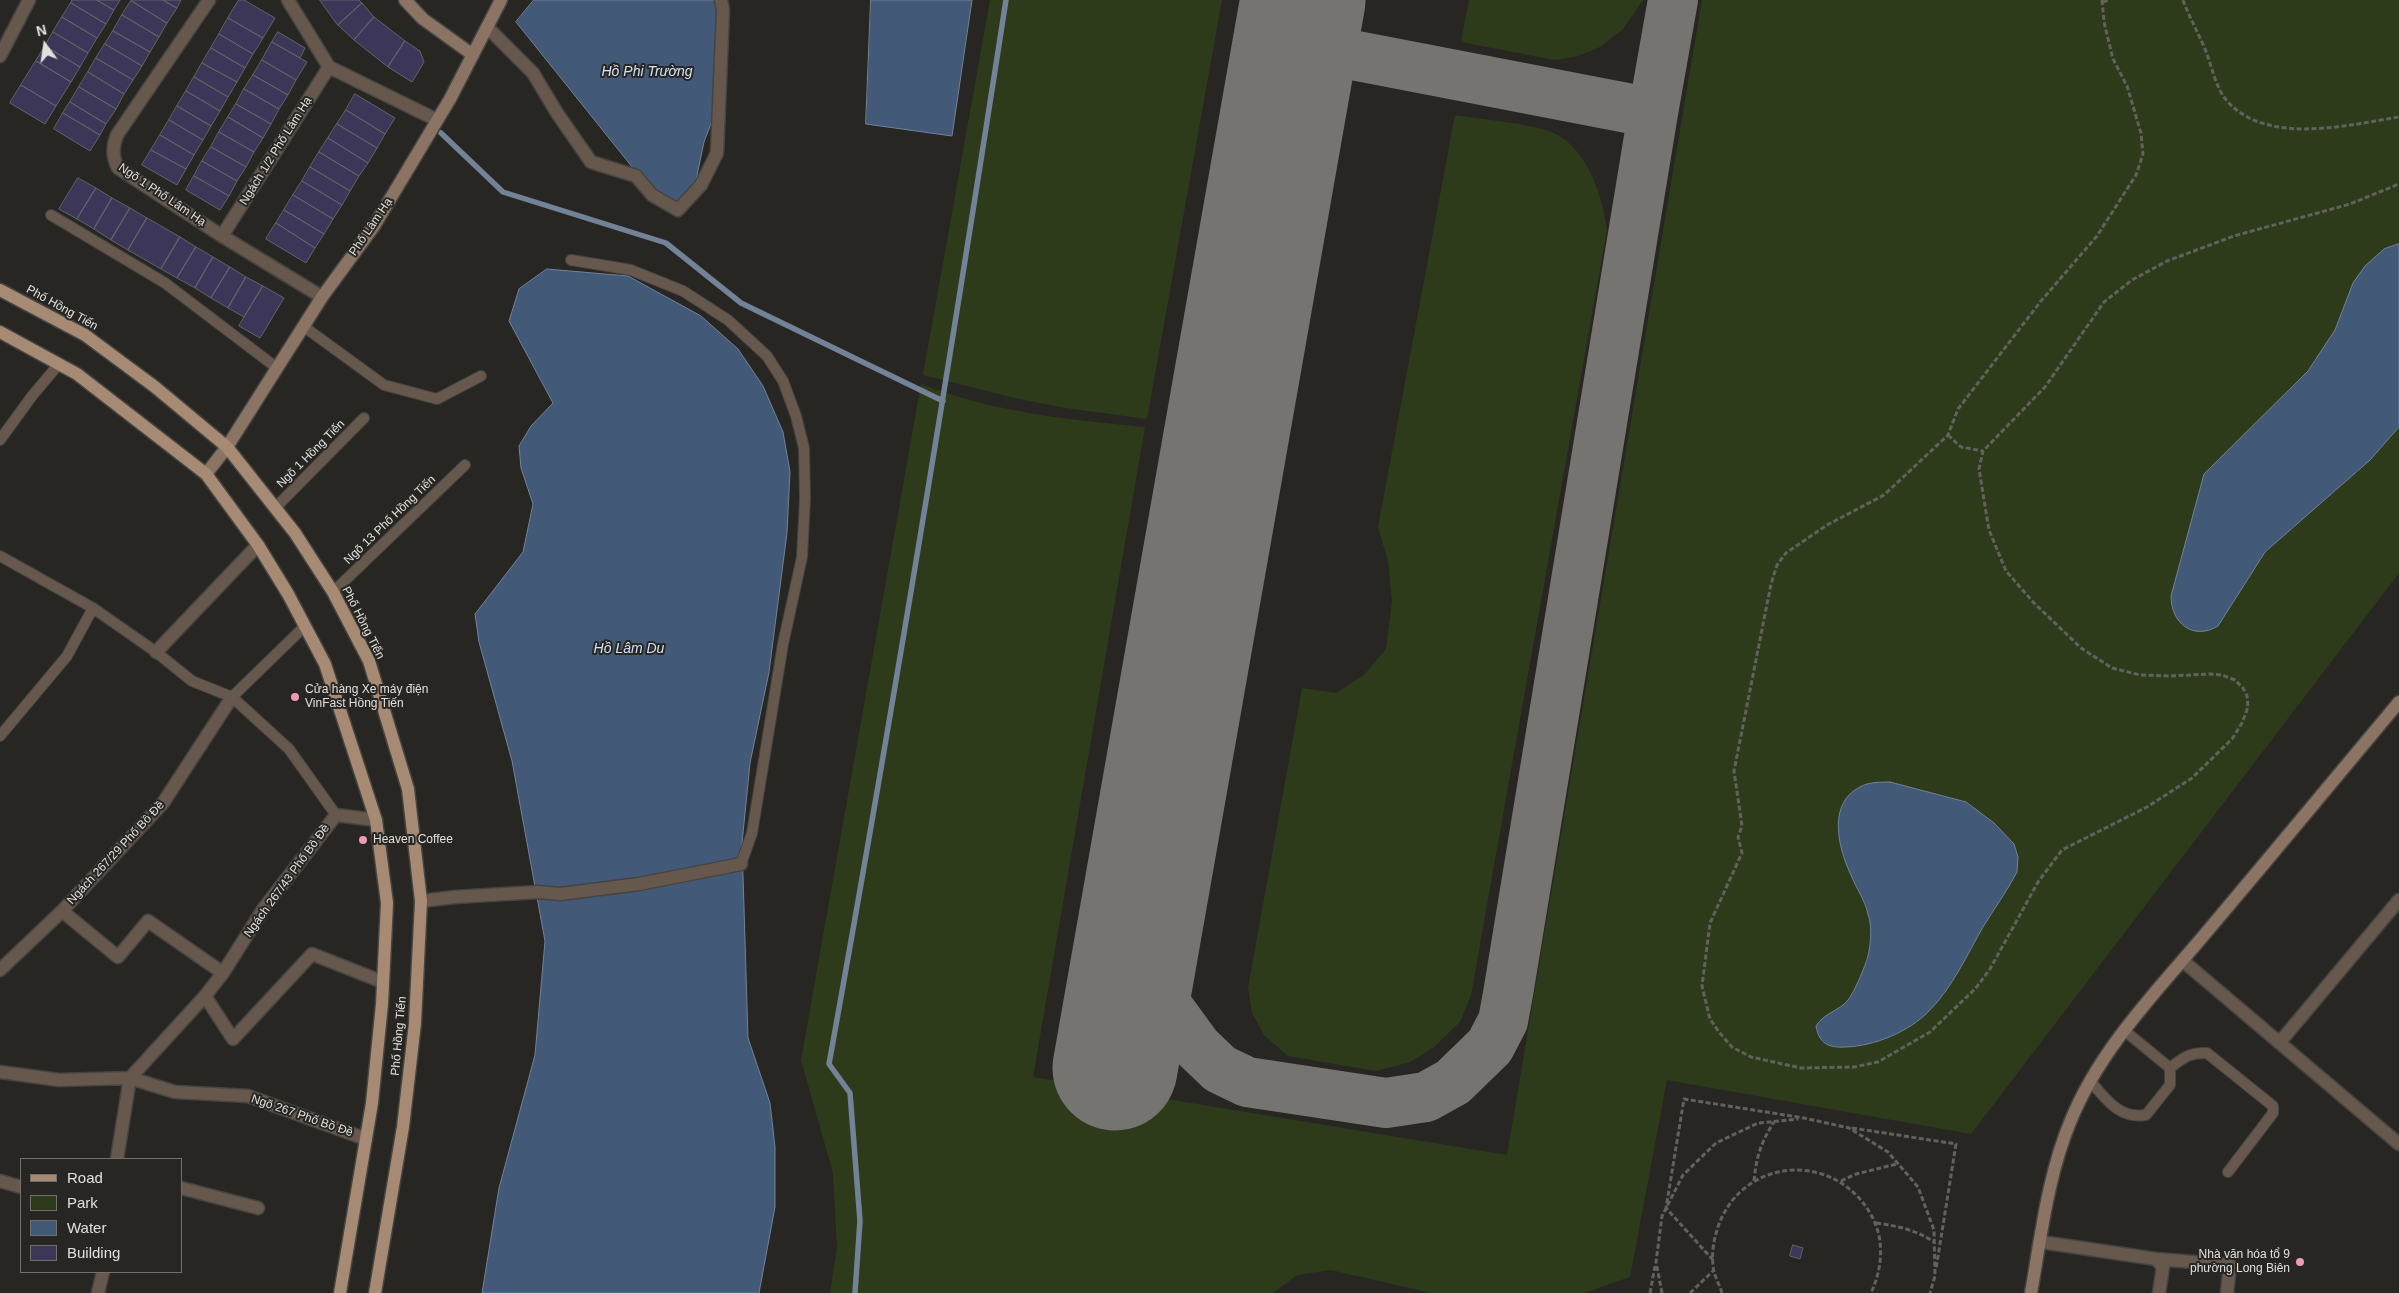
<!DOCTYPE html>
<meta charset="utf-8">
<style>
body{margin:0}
#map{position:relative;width:2399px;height:1293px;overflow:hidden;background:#282623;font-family:Helvetica,sans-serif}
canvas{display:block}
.legend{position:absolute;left:20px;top:1158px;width:162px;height:115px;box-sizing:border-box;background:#282623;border:1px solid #72706e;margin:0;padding:6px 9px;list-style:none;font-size:15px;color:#e1e0de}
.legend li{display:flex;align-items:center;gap:10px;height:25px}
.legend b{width:25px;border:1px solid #72706e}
.north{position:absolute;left:20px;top:20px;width:50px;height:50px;-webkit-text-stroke:4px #282623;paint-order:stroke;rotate:346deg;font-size:14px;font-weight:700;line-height:20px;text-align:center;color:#e1e0de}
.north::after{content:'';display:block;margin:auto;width:18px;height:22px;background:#e1e0de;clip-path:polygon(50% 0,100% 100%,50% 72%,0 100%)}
</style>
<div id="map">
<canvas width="2399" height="1293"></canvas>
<ul class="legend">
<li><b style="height:6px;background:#a78a73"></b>Road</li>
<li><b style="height:14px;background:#2e3b1a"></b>Park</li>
<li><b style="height:14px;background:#425978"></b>Water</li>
<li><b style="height:14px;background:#3c3758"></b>Building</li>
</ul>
<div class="north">N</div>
</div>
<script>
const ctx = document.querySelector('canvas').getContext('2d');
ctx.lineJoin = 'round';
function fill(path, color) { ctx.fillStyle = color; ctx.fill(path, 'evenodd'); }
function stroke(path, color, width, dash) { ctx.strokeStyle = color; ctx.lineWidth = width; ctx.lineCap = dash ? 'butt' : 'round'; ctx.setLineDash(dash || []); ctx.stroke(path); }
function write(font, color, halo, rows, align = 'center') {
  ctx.font = font + ' Helvetica,sans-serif'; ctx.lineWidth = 4; ctx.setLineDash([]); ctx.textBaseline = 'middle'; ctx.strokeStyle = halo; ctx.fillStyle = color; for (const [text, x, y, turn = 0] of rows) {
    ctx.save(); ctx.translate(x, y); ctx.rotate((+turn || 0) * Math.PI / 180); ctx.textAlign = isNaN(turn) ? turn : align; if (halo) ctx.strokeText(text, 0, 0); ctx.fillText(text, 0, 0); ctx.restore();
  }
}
fill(new Path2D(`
 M990,0H1222L1147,419L1066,408L1014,398L923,375Z
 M1469,0H1643L1623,29L1600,47L1578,56L1555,60L1461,42Z
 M1702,0H2399V573L1971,1134L1667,1080L1630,1277L1584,1293H1432L1331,1270L1297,1275L1273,1293H830L837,1248L833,1173L801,1060L921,384C992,412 1070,420 1145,427L1033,1077L1507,1155Z
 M1455,115C1485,120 1517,122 1546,130C1586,142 1602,194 1607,230L1471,995L1460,1022L1433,1048L1410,1062L1376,1071L1288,1056L1264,1035L1252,1013L1248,988L1302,688L1336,693L1364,675L1386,649L1392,601L1388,561L1378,527Z`), '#2e3b1a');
const water = new Path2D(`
 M534,0H721L712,121L704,142L696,180L679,202L653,193L516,22Z
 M871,0H972L952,136L866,124Z
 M2399,244V427L2370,460L2265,552L2218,626C2193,641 2171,623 2171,596L2204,474L2308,371L2335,330L2353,283L2365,266L2384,249Z
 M547,269L628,276L701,316L738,349L763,386L783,432L790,472L787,533L769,672L750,763L742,843L748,1038L770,1103L775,1147V1207L759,1293H482L499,1188L535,1055L545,941L512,761L479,642L475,614L523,552L533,504L521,468L519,446L531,426L553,403L509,321L519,289Z
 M1890,782L1966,802L1994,823L2014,844L2018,857L2017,872C2007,891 1994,909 1983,927C1967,955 1952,988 1929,1011C1909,1032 1874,1046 1846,1047C1829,1048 1819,1044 1816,1026C1824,1013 1839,1011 1848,1000C1854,993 1868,961 1869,951C1871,939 1872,926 1868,914C1865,900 1856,888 1851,875C1837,845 1826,798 1867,784C1874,782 1883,782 1890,782Z`);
fill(water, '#425978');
stroke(water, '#728297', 1);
stroke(new Path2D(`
 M441,133L503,192L666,243L741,303L943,401
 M855,1293L860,1221L850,1093L829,1064C893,710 951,355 1006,0`), '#728297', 5.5);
stroke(new Path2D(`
 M1295,44L1653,113
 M1142,915L1156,981L1170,1010L1197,1047L1220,1069L1247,1082L1386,1103L1426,1097L1453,1082L1490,1046L1503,1021L1508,994L1653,113L1673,0`), '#757471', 50);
stroke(new Path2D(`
 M1115,1068L1303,0`), '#757471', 125);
const building = new Path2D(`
 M72,0H97L114,10L106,24L71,3Z
 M97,0H120L114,10Z
 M131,0H163L177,8L167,23Z
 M163,0H181L177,8Z
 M239,0H244L275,18L263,38L228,18Z
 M320,0H359L362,3L338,25Z
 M131,1L167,23L159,37L122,15Z
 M71,3L106,24L97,38L62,17Z
 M362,3L374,17L354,40L338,25Z
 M122,15L159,37L150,52L113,31Z
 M62,17L97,38L88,53L53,32Z
 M374,17L405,41L388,67L354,40Z
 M228,18L263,38L253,54L219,34Z
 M113,31L150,52L142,66L105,44Z
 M53,32L88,53L80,67L45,46Z
 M278,32L305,48L300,58L272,42Z
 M219,34L253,54L245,68L211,48Z
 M405,41L420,51L424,62L412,82L388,67Z
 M272,42L307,62L296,80L262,60Z
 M105,44L142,66L133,80L96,58Z
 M45,46L80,67L71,82L36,61Z
 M211,48L245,68L237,82L202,63Z
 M96,58L133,80L124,94L88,72Z
 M262,60L296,80L288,95L253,75Z
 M36,61L71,82L56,106L21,85Z
 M202,63L237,82L228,97L194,77Z
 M88,72L124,94L116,109L79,87Z
 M253,75L288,95L279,109L244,89Z
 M194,77L228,97L220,111L186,91Z
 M21,85L56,106L45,124L10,103Z
 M79,87L116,109L106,124L70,102Z
 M244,89L279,109L271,124L236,104Z
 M186,91L220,111L211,126L177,106Z
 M355,94L395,118L385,134L346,110Z
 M70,102L106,124L100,135L63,113Z
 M236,104L271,124L263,138L228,117Z
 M177,106L211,126L203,140L169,120Z
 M346,110L385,134L377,148L337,124Z
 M63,113L100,135L90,151L54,129Z
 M228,117L263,138L254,152L219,132Z
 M169,120L203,140L194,155L160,135Z
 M337,124L377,148L368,163L328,138Z
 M219,132L254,152L246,167L211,147Z
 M160,135L194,155L186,169L151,150Z
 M328,138L368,163L359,176L319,152Z
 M211,147L246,167L237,181L202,161Z
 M151,150L186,169L177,185L142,165Z
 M319,152L359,176L350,191L310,167Z
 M202,161L237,181L229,196L194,176Z
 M310,167L350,191L342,205L302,181Z
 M194,176L229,196L220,210L186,190Z
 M78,178L96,188L77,219L59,209Z
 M302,181L342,205L333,219L293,195Z
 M96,188L112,198L94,229L77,219Z
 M293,195L333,219L324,234L284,210Z
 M112,198L130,208L111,240L94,229Z
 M130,208L147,218L128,250L111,240Z
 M284,210L324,234L315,248L276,223Z
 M147,218L180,237L161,269L128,250Z
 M276,223L315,248L306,263L266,239Z
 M180,237L196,247L177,278L161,269Z
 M196,247L213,257L195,288L177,278Z
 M213,257L230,267L211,298L195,288Z
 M230,267L246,277L228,308L211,298Z
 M246,277L263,286L244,317L228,308Z
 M263,286L284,298L260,338L239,326Z
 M1793,1245L1803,1248L1800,1259L1790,1256Z`);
fill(building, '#3c3758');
stroke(building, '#636367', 1);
const lane = new Path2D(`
 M51,215L165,283L277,368
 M571,260L631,270L683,291L728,320L767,356L783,381L796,416L804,448L805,499L802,557L783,644L752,833L741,864
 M303,326L384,385L437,399L481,376
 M0,440L32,396L59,364
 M276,507L364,418
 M0,556L93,608L156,652L192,681L232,697L289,749L336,815
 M333,592L465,465
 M232,697L305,626
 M0,736L67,656L93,608
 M2170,1068C2183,1058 2190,1052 2207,1053L2273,1106V1113L2228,1172
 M2091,1082C2107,1100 2119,1119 2146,1115L2170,1085V1068L2125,1031`);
const street = new Path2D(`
 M209,0L117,135C112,147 112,157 118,168L222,236L322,297
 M288,0L329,67L437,120
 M487,27L533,73L557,113L591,162L636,176L652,195L678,210L701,185L717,153L723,10L721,0
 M0,56L29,0
 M222,236L329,67
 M156,652L258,545
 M421,901L455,897L538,892L560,894L639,884L741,864
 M62,911L118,957L148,921L223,973
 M2183,961L2399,1144
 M0,970L62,911L163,803L232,697
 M205,996L233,1039L312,954L383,982
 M2280,1042L2399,900
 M0,1072L59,1080L130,1078L175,1092L248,1096L366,1139
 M117,1159L130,1078L205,996L223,973L264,908L336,815L376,820
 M0,1181L21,1187
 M181,1188L258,1208
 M2041,1242L2156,1259L2163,1267L2159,1293
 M2156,1259L2230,1265L2227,1293
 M98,1293L103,1272`);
const secondary = new Path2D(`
 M405,0L423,19L473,55
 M206,474L227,447L322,297L374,226L450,99L501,0
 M2031,1293C2041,1236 2048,1174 2071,1120C2100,1049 2156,992 2205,934C2270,857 2334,780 2399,702`);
const primary = new Path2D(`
 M0,290L85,335L155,387L227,447L295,533L333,592L369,661L408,789L421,901L415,1023L403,1127L375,1293
 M0,332L77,374L206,474L258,545L288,594L325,664L376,820L387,903L382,1004L372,1103L340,1293`);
stroke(lane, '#464441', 12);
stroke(street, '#464441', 15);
stroke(secondary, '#464441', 15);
stroke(primary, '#464441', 15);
stroke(new Path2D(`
 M2102,0L2104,22L2113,59L2127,86L2141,133L2143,154L2136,175L2097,236L2041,301L1958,409L1948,435L1884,495L1827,525L1786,553L1777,565L1771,584L1734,771L1742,826L1738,837L1742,853L1710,923L1702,986L1710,1019L1719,1032L1732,1047L1751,1057L1801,1068L1854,1067L1878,1062L1930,1032L1975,989L1990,969L2038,882L2062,850L2147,807L2192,778L2232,739L2242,723L2248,707L2247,696L2243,688L2235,680L2222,675L2209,674L2169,676L2140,675L2112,668L2081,648L2034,603L2006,571L1989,530L1979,469L1983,451L2045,387L2104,302L2132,280L2167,261L2234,236L2350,204L2399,184
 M2183,0C2189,17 2198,32 2205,49C2212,66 2215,87 2227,101C2267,146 2348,125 2399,117
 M2103,2L2108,0
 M1948,435L1961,447L1983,451
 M1852,1128L1956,1144L1936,1269
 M1754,1181C1756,1158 1761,1142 1774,1122
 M1841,1181L1856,1174L1897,1164
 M1876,1223C1898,1226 1916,1230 1934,1242
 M1713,1260L1666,1208L1684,1099L1804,1118L1849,1128L1888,1152L1918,1187L1934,1230L1935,1276L1930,1293
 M1650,1293L1655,1266
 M1662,1293L1656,1262L1662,1216L1683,1175L1716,1143L1758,1123L1798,1119
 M1690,1293L1713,1271
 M1722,1293C1720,1286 1716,1279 1714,1272C1711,1258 1713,1243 1717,1230C1739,1158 1832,1149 1870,1213C1885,1238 1883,1267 1871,1293`), '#62615e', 3, [5, 2.5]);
stroke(lane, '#67584d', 10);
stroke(street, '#67584d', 12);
stroke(secondary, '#8b7463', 12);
stroke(primary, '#a78a73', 12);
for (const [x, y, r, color] of [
 [295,697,5,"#f09ab5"],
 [363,840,5,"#f09ab5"],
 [2300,1262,5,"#f09ab5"]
]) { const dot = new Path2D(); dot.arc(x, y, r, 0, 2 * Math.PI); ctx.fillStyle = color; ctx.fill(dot); stroke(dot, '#282623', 2); }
write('12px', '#e1e0de', '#282623', [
 ["Ngách 1/2 Phố Lâm Hạ",276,151,-58],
 ["Ngõ 1 Phố Lâm Hạ",162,195,34],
 ["Phố Lâm Hạ",371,227,-56],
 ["Phố Hồng Tiến",62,308,29],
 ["Ngõ 1 Hồng Tiến",311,454,-45],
 ["Ngõ 13 Phố Hồng Tiến",390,520,-44],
 ["Phố Hồng Tiến",363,623,63],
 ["Ngách 267/29 Phố Bồ Đề",116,853,-47],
 ["Ngách 267/43 Phố Bồ Đề",287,881,-54],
 ["Phố Hồng Tiến",399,1036,-85],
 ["Ngõ 267 Phố Bồ Đề",302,1116,19]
]);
write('12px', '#e1e0de', '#282623', [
 ["Cửa hàng Xe máy điện",305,690],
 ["VinFast Hồng Tiến",305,704],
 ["Heaven Coffee",373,840],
 ["Nhà văn hóa tổ 9",2290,1255,"right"],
 ["phường Long Biên",2290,1269,"right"]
], 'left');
write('italic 14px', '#d2e3f9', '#282623', [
 ["Hồ Phi Trường",647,72],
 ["Hồ Lâm Du",629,649]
]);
</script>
